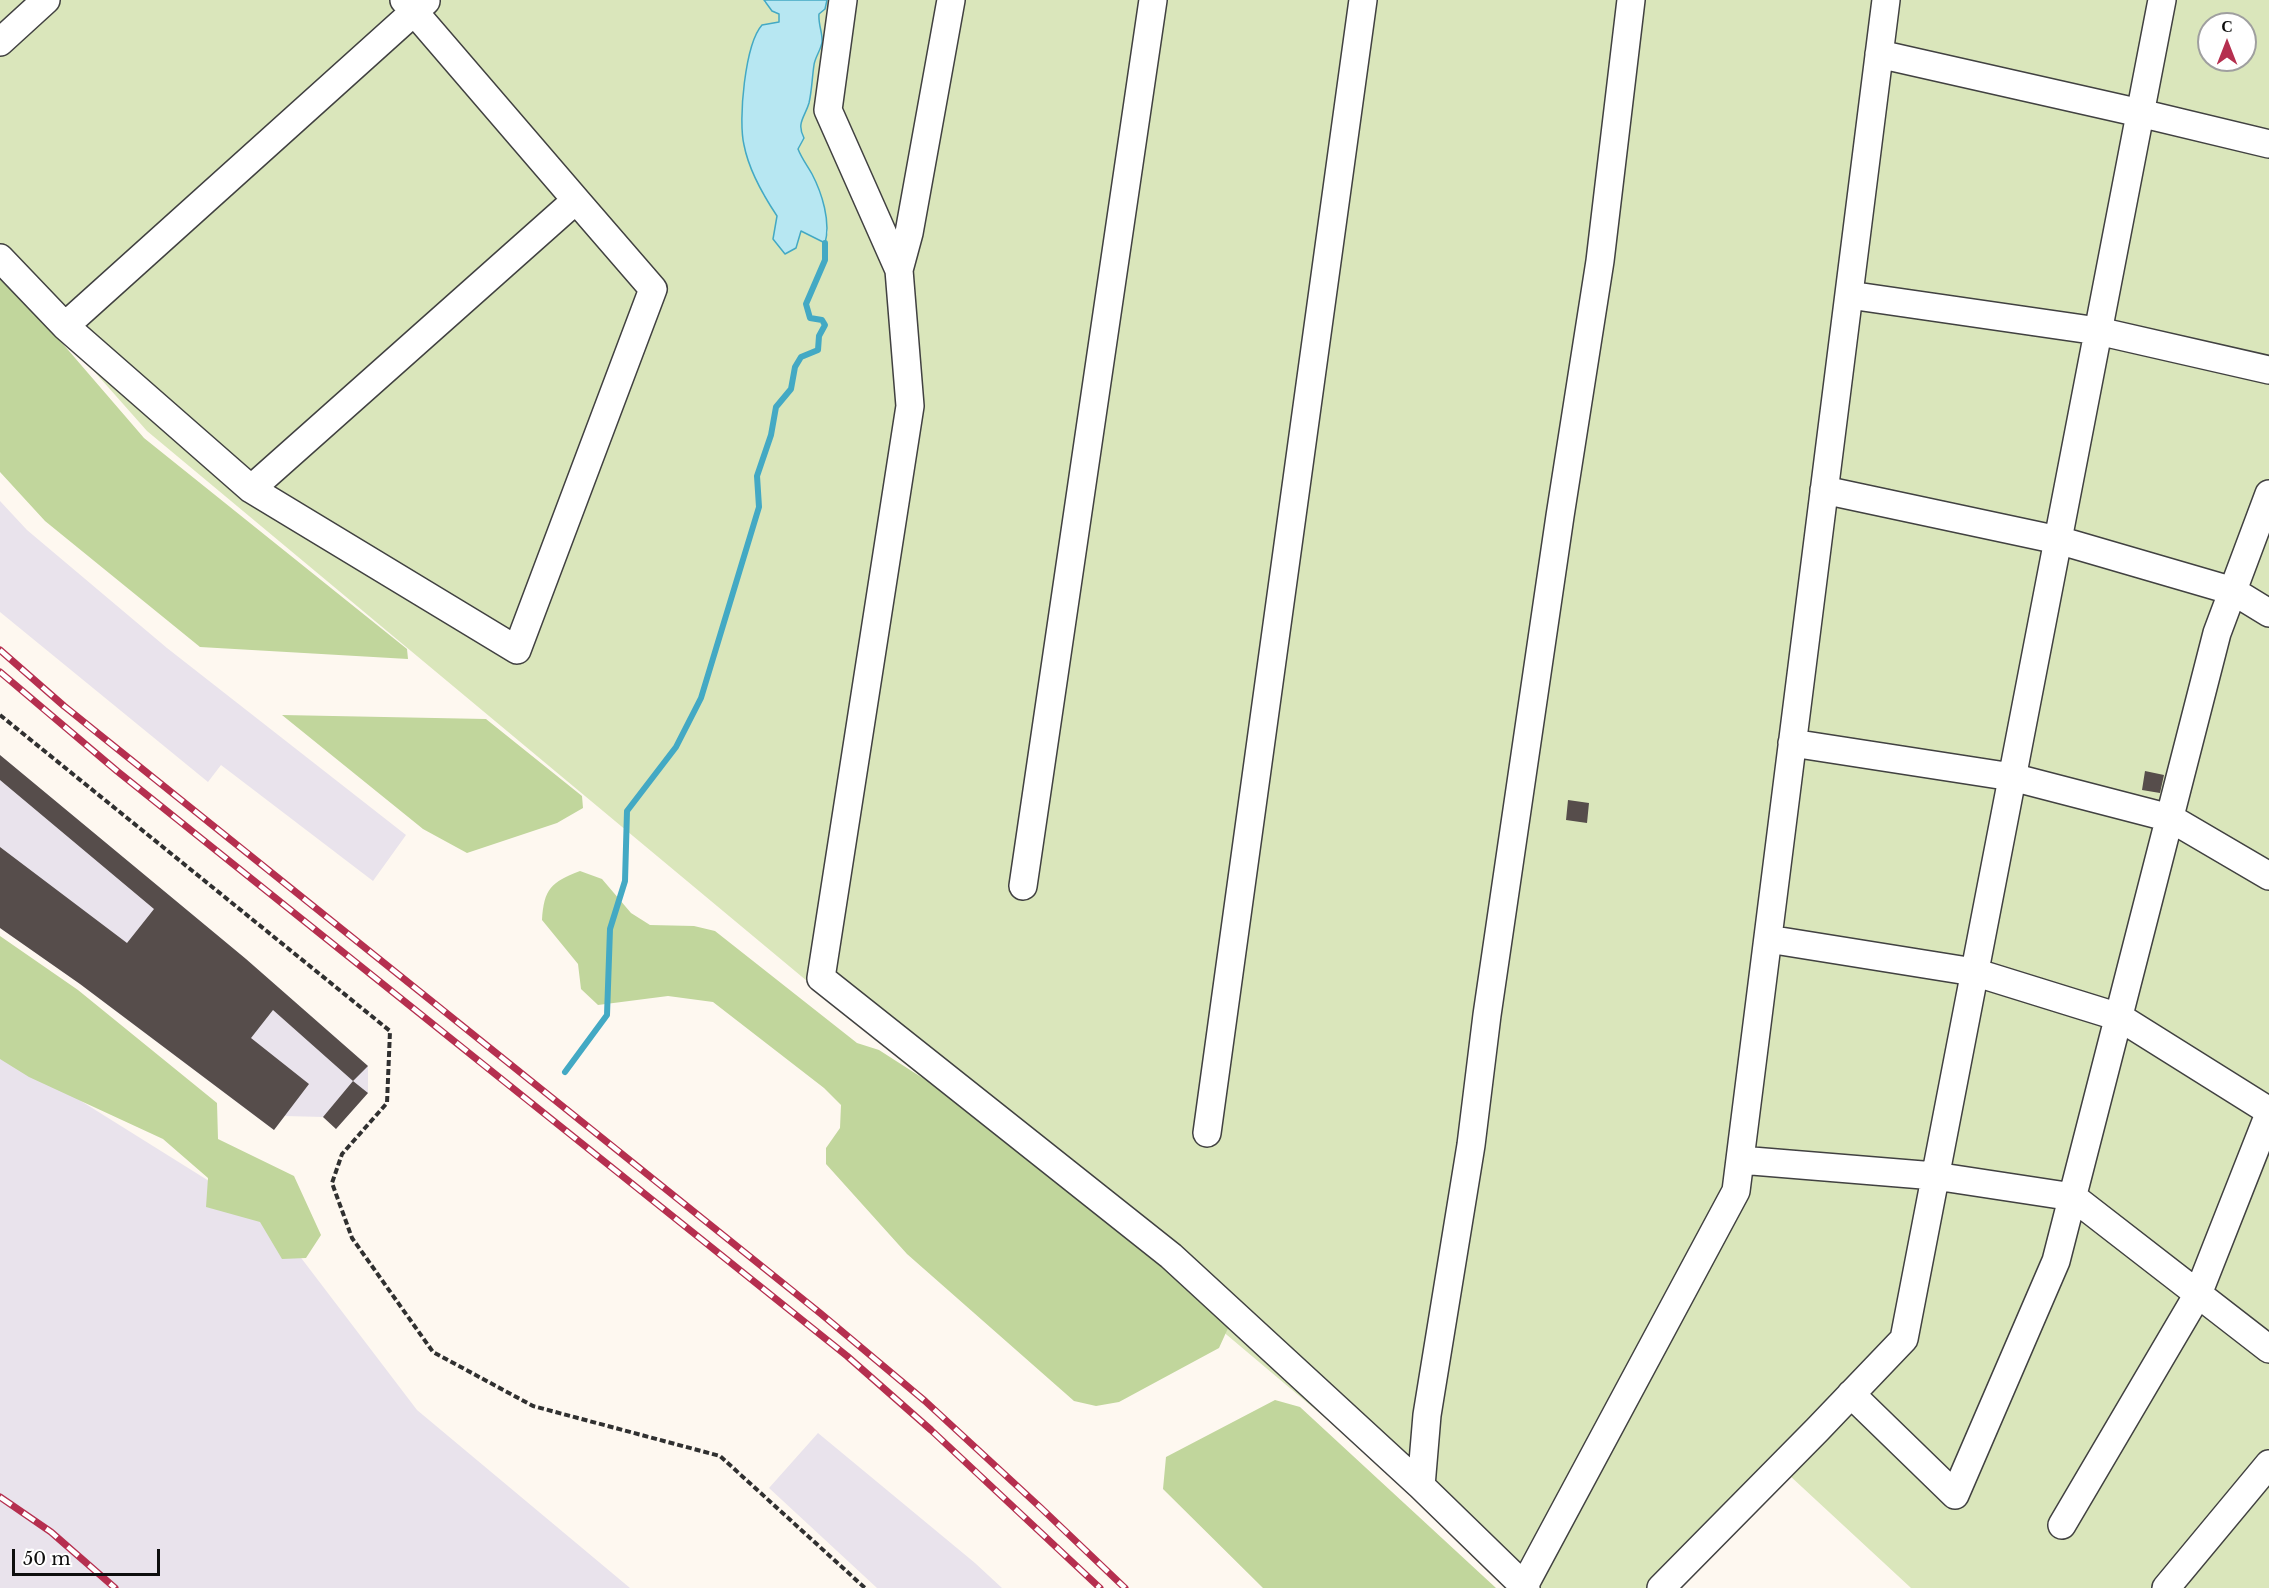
<!DOCTYPE html>
<meta charset="utf-8">
<style>
body{margin:0}
#map{position:relative;width:2269px;height:1588px;overflow:hidden;background:#fef8f0;font-family:"Libre Baskerville",serif}
canvas{display:block}
.north{position:absolute;left:2197px;top:12px;width:60px;height:60px;box-sizing:border-box;background:#fff;border:2px solid #9f9f9f;border-radius:50%;rotate:0deg;font-size:16px;font-weight:700;line-height:24px;text-align:center;color:#0e0e0e}
.north::after{content:'';display:block;margin:auto;width:21px;height:27px;background:#b52f4f;clip-path:polygon(50% 0,100% 100%,50% 72%,0 100%)}
.scale{position:absolute;left:12px;top:1549px;width:148px;height:27px;box-sizing:border-box;border:3px solid #0e0e0e;border-top:0;padding-left:8px;font-size:18px;line-height:21px;white-space:nowrap;color:#0e0e0e;-webkit-text-stroke:4px #fff;paint-order:stroke}
</style>
<div id="map">
<canvas width="2269" height="1588"></canvas>
<div class="north">С</div>
<div class="scale">50 m</div>
</div>
<script>
const ctx = document.querySelector('canvas').getContext('2d');
ctx.lineJoin = 'round';
function fill(path, color) { ctx.fillStyle = color; ctx.fill(path, 'evenodd'); }
function stroke(path, color, width, dash) { ctx.strokeStyle = color; ctx.lineWidth = width; ctx.lineCap = dash ? 'butt' : 'round'; ctx.setLineDash(dash || []); ctx.stroke(path); }
fill(new Path2D(`
 M0,501L27,530L167,648L406,835L373,881L221,765L208,782L0,612Z
 M0,755L246,959L368,1066V1093L336,1129L323,1117L285,1116L274,1130L80,984L0,928Z
 M0,1042L33,1071L273,1221L417,1410L630,1588H0Z
 M818,1433L975,1563L1002,1588H877L769,1488Z`), '#e9e3ec');
fill(new Path2D(`
 M0,0H764V2L779,14V23H771L751,50L743,93L763,195L777,216L773,239L801,231L824,243L828,232L811,172L802,160L798,149L804,138C796,123 805,117 809,103C812,90 812,78 814,65C816,57 821,50 822,42C823,34 818,24 819,14L825,9L827,0H2269V1588H1911L1789,1475L1671,1588H1527L825,996L147,431L0,265ZM2209,24H2245V60H2209Z`), '#dae6bb');
fill(new Path2D(`
 M0,271L144,438L407,649L408,659L200,647L45,521L0,472Z
 M282,715L486,719L582,796L583,808L557,823L467,853L423,829Z
 M580,871L602,879L631,913L650,925L694,926L715,931L857,1043L879,1050L1005,1131L1144,1246L1229,1326L1219,1348L1119,1402L1096,1406L1074,1401L907,1254L826,1164V1148L840,1128L841,1105L824,1088L713,1002L668,996L598,1005L581,989L578,964L542,920C544,889 551,882 580,871Z
 M0,936L78,990L217,1103L218,1139L294,1176L321,1235L306,1258L282,1259L260,1222L206,1207L208,1178L163,1139L29,1077L0,1059Z
 M1275,1400L1300,1407L1496,1588H1263L1163,1489L1166,1457Z`), '#c1d69c');
const water = new Path2D(`
 M764,0H827L825,9L819,14C818,24 823,34 822,42C821,50 815,57 814,65C812,78 812,90 809,103C805,117 796,123 804,138L798,149C802,159 807,165 812,174C822,193 831,222 825,243L801,231L796,248L785,254L773,239L777,216C763,195 749,171 744,145C738,120 745,44 762,25L779,22V14L772,11Z`);
fill(water, '#b7e7f2');
stroke(water, '#43a9c4', 1.5);
stroke(new Path2D(`
 M565,1072L607,1015L610,929L625,881L627,811L676,747L701,698L759,507L757,476L771,435L776,407L791,389L795,367L801,357L818,350L819,336L825,325L822,320L810,318L806,304L825,260V243`), '#43a9c4', 6);
fill(new Path2D(`
 M0,755L246,959L368,1066L353,1081L273,1010L251,1038L309,1084L274,1130L80,984L0,928V847L127,943L154,909L0,780Z
 M2145,771L2164,775L2160,793L2142,790Z
 M1568,800L1589,803L1587,823L1566,820Z
 M353,1081L368,1093L336,1129L323,1117Z`), '#564d4b');
const minor = new Path2D(`
 M843,0L828,110L899,270L910,406L821,978L1171,1256L1421,1486L1526,1588
 M0,42L46,0
 M1879,54L2140,113L2269,144
 M0,258L65,326L426,1
 M899,270L909,233L951,0
 M1849,295L2098,331L2269,370
 M65,326L251,489L517,650L653,289L576,200
 M251,489L576,200L404,0
 M1824,490L2058,540L2233,591L2269,613
 M1792,743L2012,777L2170,818L2269,876
 M1023,886L1153,0
 M1768,939L1974,972L2119,1017L2269,1111
 M1207,1133L1363,0
 M1740,1160L1935,1176L2073,1197L2269,1349
 M1851,1394L1955,1495L2056,1261L2217,633L2269,494
 M1421,1486L1427,1415L1471,1145L1487,1015L1560,516L1600,261L1631,0
 M2062,1525L2198,1294L2269,1114
 M1524,1586L1736,1191L1886,0
 M1661,1588L1817,1430L1904,1339L2162,0
 M2166,1588L2269,1464`);
stroke(minor, '#414141', 30);
stroke(new Path2D(`
 M0,715L390,1031L387,1103L342,1154L332,1183L352,1238L433,1352L533,1406L720,1456L865,1588`), '#303030', 4, [6, 3]);
stroke(minor, '#fff', 27);
const rail = new Path2D(`
 M0,650L64,706L820,1313L925,1401L1041,1508L1125,1588
 M0,672L117,771L847,1356L931,1430L1100,1588
 M0,1497L51,1532L115,1588`);
stroke(rail, '#b52f4f', 7);
stroke(rail, '#fff', 4.5, [14]);
</script>
